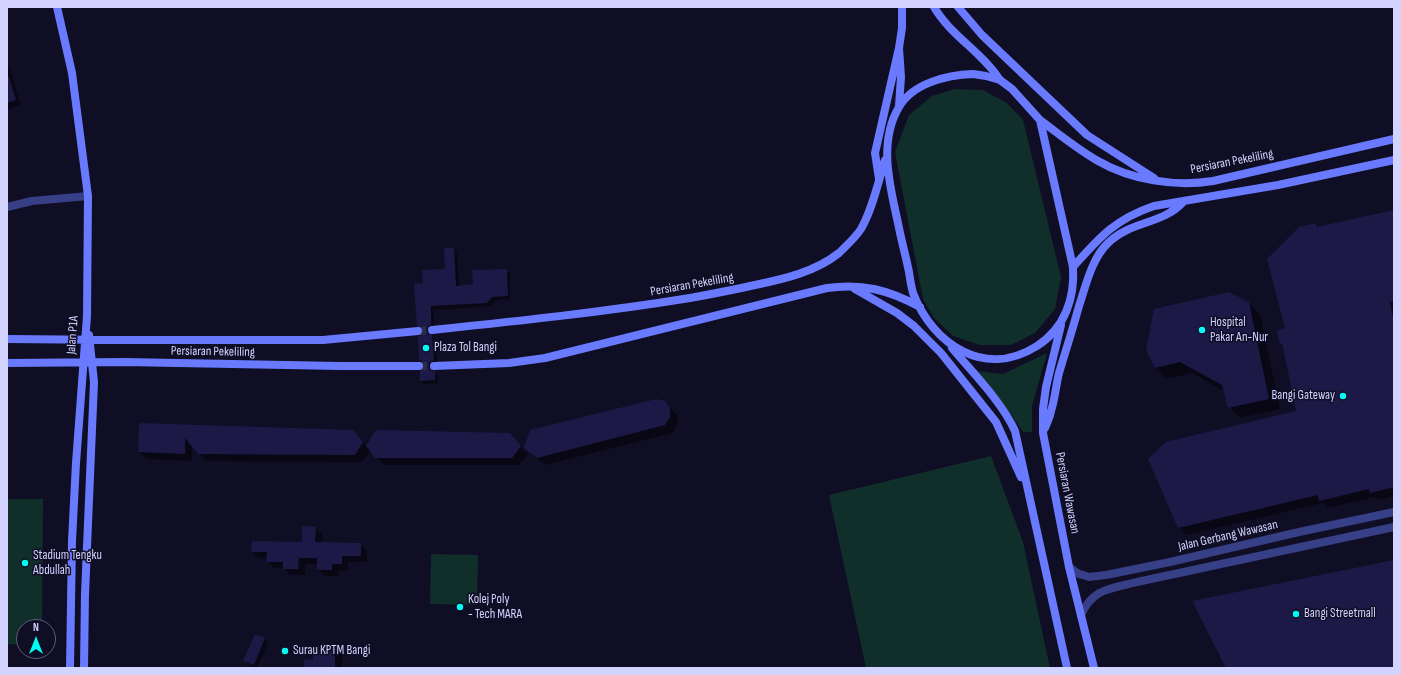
<!DOCTYPE html>
<style>
body{margin:0}
#map{position:relative;width:1401px;height:675px;overflow:hidden;background:#0f0e25;font-family:"Sofia Sans Condensed",sans-serif}
canvas{display:block}
.frame{position:absolute;inset:0;border:8px solid #d2d3ff;pointer-events:none}
.north{position:absolute;left:16px;top:619px;width:40px;height:40px;box-sizing:border-box;background:#0f0e25;border:1px solid #5d5d7c;border-radius:50%;rotate:0deg;font-size:11px;font-weight:700;line-height:16px;text-align:center;color:#d2d3ff}
.north::after{content:'';display:block;margin:auto;width:14px;height:18px;background:#00fdf3;clip-path:polygon(50% 0,100% 100%,50% 72%,0 100%)}
</style>
<div id="map">
<canvas width="1401" height="675"></canvas>
<div class="frame"></div>
<div class="north">N</div>
</div>
<script>
const ctx = document.querySelector('canvas').getContext('2d');
ctx.lineJoin = 'round';
function fill(path, color) { ctx.fillStyle = color; ctx.fill(path, 'evenodd'); }
function stroke(path, color, width, dash) { ctx.strokeStyle = color; ctx.lineWidth = width; ctx.lineCap = dash ? 'butt' : 'round'; ctx.setLineDash(dash || []); ctx.stroke(path); }
function write(font, color, halo, rows, align = 'center') {
  ctx.font = font + ' "Sofia Sans Condensed",sans-serif'; ctx.lineWidth = 3; ctx.setLineDash([]); ctx.textBaseline = 'middle'; ctx.strokeStyle = halo; ctx.fillStyle = color; for (const [text, x, y, turn = 0] of rows) {
    ctx.save(); ctx.translate(x, y); ctx.rotate((+turn || 0) * Math.PI / 180); ctx.textAlign = isNaN(turn) ? turn : align; if (halo) ctx.strokeText(text, 0, 0); ctx.fillText(text, 0, 0); ctx.restore();
  }
}
fill(new Path2D(`
 M955,89L983,90L1007,103L1023,120L1061,277L1055,309L1035,333L1011,345H980L953,336L934,318L923,299L895,152L909,115L932,96Z
 M1047,353L1032,406V432H1023L1011,414L969,370L1003,374Z
 M991,456L1023,542L1050,668H866L829,495Z
 M7,499H43L42,627H24V645L7,644Z
 M431,554L478,555L477,605L430,604Z`), '#112f2a');
fill(new Path2D(`
 M7,59L21,105L7,110Z
 M1394,211V496L1378,500L1375,497L1327,508L1323,503L1186,535L1179,527L1297,412L1284,347L1281,343L1286,329L1316,224L1319,228Z
 M445,249H454L457,253L459,286L474,285L506,270L510,273V299L496,300L490,306L434,310V328L432,329L429,334L435,340L437,364L432,366L431,371L438,376V383L424,384L421,381L426,365L420,360L424,330L418,325L424,284L446,270Z
 M1248,303L1260,314L1280,409L1240,418L1229,407L1224,391L1192,373L1167,379L1155,368Z
 M665,402L678,416L677,425L672,433L545,465L533,455Z
 M140,424L353,431L367,446L514,440L528,454L519,465H384L371,450L362,462L206,461L192,445V461L147,459L139,452Z
 M315,528L322,534V543L360,544L367,551V562H348V571L338,570V576H325L318,569V564H305V575H290L284,568H274L267,561L268,559L259,558L252,552L303,543Z
 M255,635L265,639L268,643L257,668L248,664L245,661Z
 M335,646L342,654V668H305L321,652Z`), '#0007');
fill(new Path2D(`
 M7,77H9L16,100L7,103Z
 M1394,210V301L1390,302L1394,322V487L1370,493L1369,489L1319,501L1318,495L1178,528L1148,459L1166,442L1296,411L1282,343L1280,344L1277,330L1285,328L1267,259L1299,227L1316,223L1317,227Z
 M444,248H454L456,286L473,284L472,270L507,269L508,296L492,297L487,303L431,306V325L428,326L427,330L428,334L432,335L434,360L429,363V367L431,371H435V380L420,381V371L424,369V366L422,361L419,360L418,337L421,335L423,331L422,328L417,326L414,284L423,283L422,270L445,269Z
 M1229,292L1249,302L1269,399L1228,408L1222,385L1180,362L1155,368L1146,350L1154,309Z
 M656,399L665,401L670,408V417L665,425L537,458L524,448L530,430Z
 M139,423L353,430L363,442L355,455L198,454L185,438V454L138,452Z
 M376,430L510,433L521,446L512,458H375L366,446Z
 M302,526L316,527L315,542L361,543V556H342V564H332V570H317V558H299L298,569H283V562H266L267,552H251L252,541L302,542Z
 M1394,560V668H1226L1192,601Z
 M255,634L265,638L254,665L243,661Z
 M320,645H335V668H304V660L313,659V651H320Z`), '#1c1947');
stroke(new Path2D(`
 M418,331L432,330
 M419,366H434`), '#2c2c46', 8, [8, 4]);
stroke(new Path2D(`
 M7,207L32,201L88,196
 M1069,567L1079,574L1083,575L1089,577L1106,575L1170,562L1299,532L1394,512
 M1081,615C1093,588 1110,589 1137,582L1394,527`), '#373f86', 8);
stroke(new Path2D(`
 M57,7L72,73L88,196L87,316L76,463L72,541L70,668
 M934,7C951,36 982,52 1000,80
 M958,7L982,35L1087,135L1154,178
 M973,74L986,76L1000,80L1012,89L1040,120L1073,267C1075,298 1065,328 1037,346C985,379 933,345 913,293C911,286 910,279 909,272C906,257 902,243 899,228C891,189 877,144 899,107C913,83 947,75 973,74Z
 M899,106L901,77L899,48L902,28V7
 M1040,120C1059,134 1077,149 1098,161C1131,180 1175,187 1213,181L1394,139
 M879,179L875,153L899,48
 M1073,267C1099,238 1115,219 1154,206L1278,185L1394,160
 M855,289L897,313L914,326L941,353L996,422L1021,477
 M1061,325L1046,387L1043,409V433L1069,567L1094,668
 M432,330C518,321 604,312 690,298C712,294 733,290 755,285C784,279 815,272 839,253C846,246 856,237 861,229C873,208 878,182 885,160
 M7,339L121,340H323L418,331
 M952,348C972,372 1002,402 1015,431L1067,668
 M7,363L124,362L340,366H419
 M434,366L509,363L545,358L827,288C862,283 889,290 920,307
 M1045,428C1047,423 1050,417 1051,411C1055,399 1056,385 1059,373C1066,350 1073,328 1079,306C1086,285 1092,258 1108,243C1132,220 1163,225 1184,201
 M84,668L85,594L94,382L89,335`), '#697aff', 8);
for (const [x, y, r, color] of [
 [1202,330,4,"#00fdf3"],
 [426,348,4,"#00fdf3"],
 [1343,396,4,"#00fdf3"],
 [25,563,4,"#00fdf3"],
 [460,607,4,"#00fdf3"],
 [1296,614,4,"#00fdf3"],
 [285,651,4,"#00fdf3"]
]) { const dot = new Path2D(); dot.arc(x, y, r, 0, 2 * Math.PI); ctx.fillStyle = color; ctx.fill(dot); stroke(dot, '#0f0e25', 1.5); }
write('13px', '#d2d3ff', '#0f0e25', [
 ["Persiaran Pekeliling",1232,162,-11],
 ["Persiaran Pekeliling",692,285,-10],
 ["Jalan P1A",73,335,-86],
 ["Persiaran Pekeliling",213,352,1],
 ["Persiaran Wawasan",1067,493,79],
 ["Jalan Gerbang Wawasan",1228,536,-13]
]);
write('13px', '#d2d3ff', '#0f0e25', [
 ["Hospital",1210,323],
 ["Pakar An-Nur",1210,338],
 ["Plaza Tol Bangi",434,348],
 ["Bangi Gateway",1335,396,"right"],
 ["Stadium Tengku",33,556],
 ["Abdullah",33,571],
 ["Kolej Poly",468,600],
 ["- Tech MARA",468,615],
 ["Bangi Streetmall",1304,614],
 ["Surau KPTM Bangi",293,651]
], 'left');
</script>
